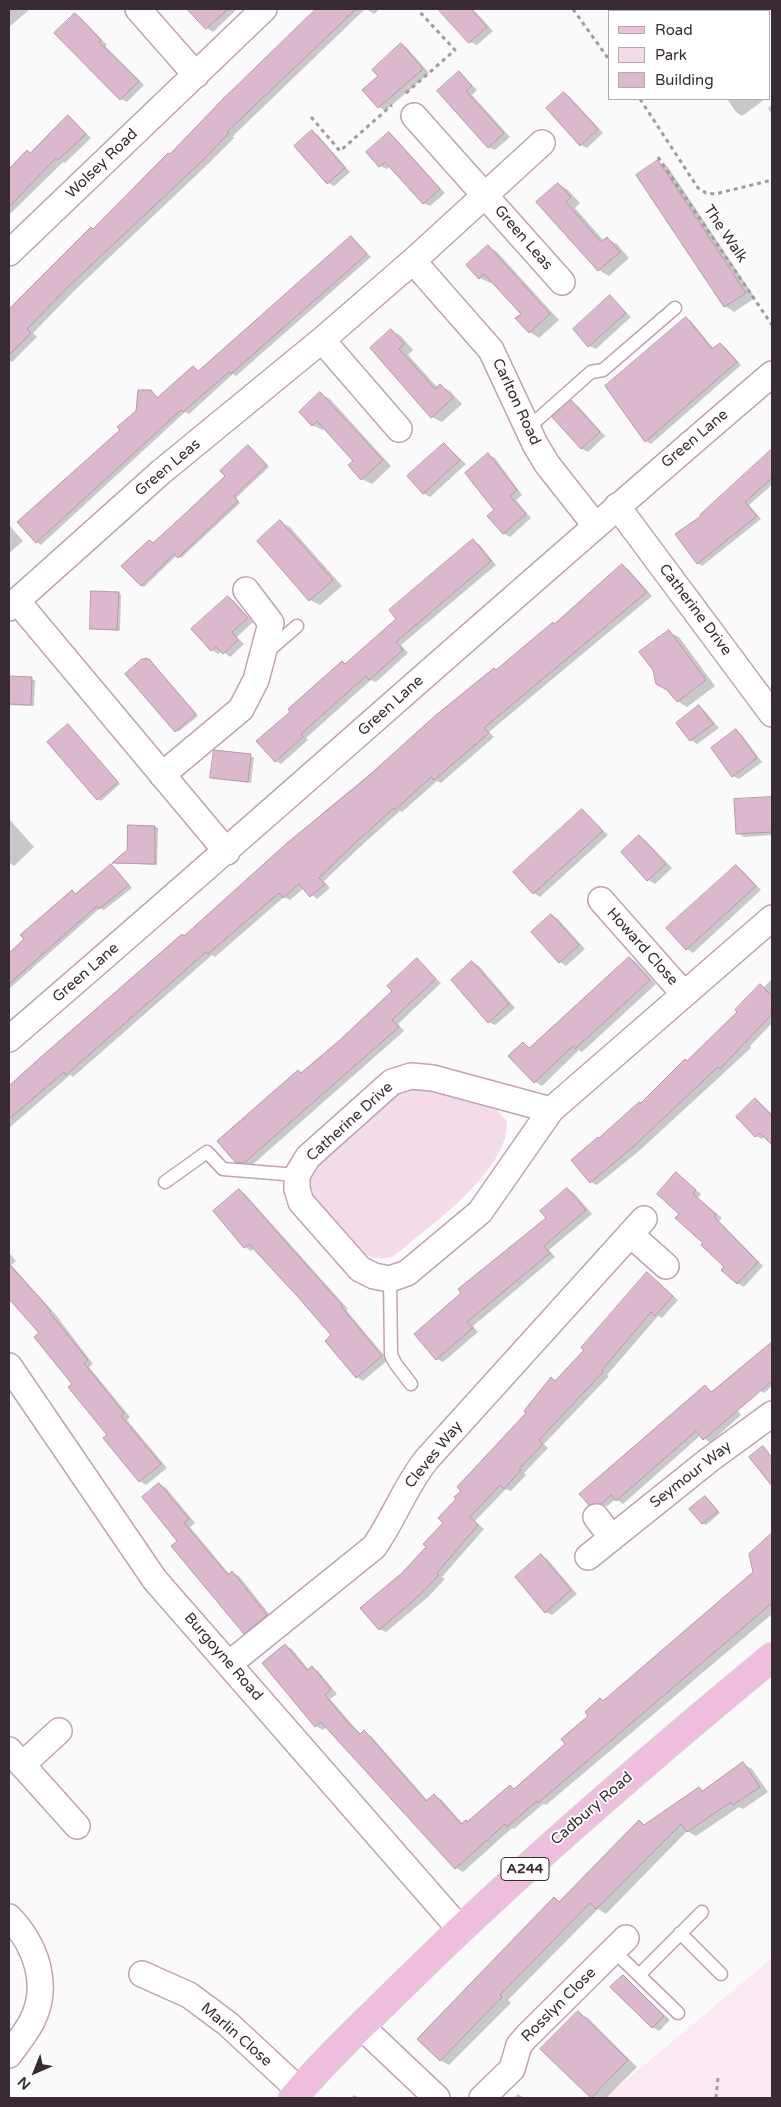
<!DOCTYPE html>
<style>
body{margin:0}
#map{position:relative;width:781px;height:2107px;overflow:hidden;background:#fafafa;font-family:"Varela Round",sans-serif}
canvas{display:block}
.frame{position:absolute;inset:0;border:10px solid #392b33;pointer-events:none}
.legend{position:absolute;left:608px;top:10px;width:162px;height:90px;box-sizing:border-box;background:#fff;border:1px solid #b0aaad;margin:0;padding:6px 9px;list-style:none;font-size:15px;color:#392b33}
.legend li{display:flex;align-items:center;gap:10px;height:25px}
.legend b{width:25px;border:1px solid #b0aaad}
.north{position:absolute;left:10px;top:2047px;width:50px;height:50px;-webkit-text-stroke:4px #fff;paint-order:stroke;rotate:224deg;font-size:14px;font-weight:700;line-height:20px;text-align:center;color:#392b33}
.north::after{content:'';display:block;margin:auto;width:18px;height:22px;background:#392b33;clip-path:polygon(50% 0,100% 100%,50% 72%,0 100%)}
</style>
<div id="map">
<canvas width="781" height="2107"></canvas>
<div class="frame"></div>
<ul class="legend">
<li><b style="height:6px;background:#efbedd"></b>Road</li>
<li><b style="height:14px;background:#f3dbe9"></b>Park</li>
<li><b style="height:14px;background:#dcb8cd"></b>Building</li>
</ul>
<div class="north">N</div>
</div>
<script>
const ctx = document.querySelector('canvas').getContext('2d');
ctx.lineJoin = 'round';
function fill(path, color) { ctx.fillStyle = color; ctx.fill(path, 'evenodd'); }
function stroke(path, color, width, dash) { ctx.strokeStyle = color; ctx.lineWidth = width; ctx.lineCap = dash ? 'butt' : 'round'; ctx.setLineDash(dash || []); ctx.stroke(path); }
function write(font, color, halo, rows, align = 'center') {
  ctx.font = font + ' "Varela Round",sans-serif'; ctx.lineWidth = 4; ctx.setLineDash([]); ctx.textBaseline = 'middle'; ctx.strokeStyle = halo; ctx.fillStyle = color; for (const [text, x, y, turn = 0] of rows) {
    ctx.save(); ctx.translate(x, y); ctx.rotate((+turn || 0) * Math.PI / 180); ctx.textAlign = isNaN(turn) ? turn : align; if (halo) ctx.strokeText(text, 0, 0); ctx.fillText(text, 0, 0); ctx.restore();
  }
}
fill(new Path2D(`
 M772,1958V2098H605Z`), '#fae8f2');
fill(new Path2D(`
 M416,1084L497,1110L507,1122C509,1171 428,1227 394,1256C382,1260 373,1259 362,1253C350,1240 310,1199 309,1184C308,1176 315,1168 319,1162L405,1086Z`), '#f3dbe9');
fill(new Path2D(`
 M9,9H30L9,27Z
 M191,9H237L213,32L207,28L190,10Z
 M318,9H365L233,136L234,138L207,165L74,291L33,333L37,337L12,362L9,360V310L91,229L93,230L171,156L221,102Z
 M366,9H380L374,14Z
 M440,9H473L493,31L477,45L470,42Z
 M663,9H662H674L671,11Z
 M75,15L81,18L107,45L105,46L144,85L127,102L121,99Z
 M401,44L407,48L429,73L385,111L379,107L380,76Z
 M459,72L477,90L472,95L510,137L495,150L488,147L439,91Z
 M564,94L570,97L603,133L587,148L581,145Z
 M727,99H762L764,100L742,116L736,112Z
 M772,105V115L768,108Z
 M69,117L91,138L65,163L63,162L9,215V170L27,152L31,153Z
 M312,132L318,135L350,172L334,186L328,183Z
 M389,134L395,138L445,193L430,206L423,203L390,166L387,169L380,166Z
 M658,162L668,167L755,298L734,312L725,306Z
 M558,184L568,190L580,203L575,208L604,241L607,239L617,244L629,258L609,276L599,270L538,202Z
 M351,237L371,257L236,376L233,374L189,414L185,412L41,545L37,542L150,391L159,398L193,368L199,372Z
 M488,247L497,252L559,320L539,338L530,332L522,314L492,281L490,283L480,278Z
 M610,297L631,317L596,349L589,346Z
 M686,318L691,321L714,349L720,344L725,347L741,365L651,444L646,441L607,386Z
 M392,331L401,336L413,350L408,355L438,388L440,386L450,391L462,404L442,422L432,417L372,348Z
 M320,394L330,399L391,466L372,484L362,479L355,461L325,428L322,430L312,425Z
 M572,402L578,406L605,436L588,452L581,448Z
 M444,444L466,464L430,497L423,493Z
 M248,446L269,467L236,498L240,503L181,558L177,555L144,587L141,585L154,544L226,476Z
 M772,451V485L749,505L761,519L702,566L697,563L701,515Z
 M488,455L495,458L522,495L516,500L531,518L510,537L503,533L496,510Z
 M280,522L290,527L342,586L320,605L310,600Z
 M9,525L23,541L9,553Z
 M473,541L479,544L496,565L401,645L408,653L376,682L371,680L306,738L308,740L281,764L276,761L346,665L398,619Z
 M622,566L628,569L652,596L489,732L494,737L441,783L437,781L402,812L400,811L361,846L324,881L330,888L317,899L304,888L290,900L284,897L215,957L212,955L73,1077L70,1075L9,1128V1086L182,936L185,937L325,811L553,623L555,624Z
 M119,593L121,595L120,631L91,628Z
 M228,597L234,601L253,622L237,637L244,644L230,657L222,651L218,654L212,650Z
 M669,632L679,637L715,686L687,707L677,701Z
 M146,657L198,716L178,732L126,674Z
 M9,678L35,680L34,706L9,705Z
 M699,707L705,711L719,728L697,744L691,740L678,724Z
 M68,725L120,784L101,801L98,799Z
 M736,731L742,735L762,762L739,779L733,776Z
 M215,752L254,757L251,783L212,777Z
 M772,799V835L744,837L737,833L735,801Z
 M582,811L608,835L540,897L534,893L515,872Z
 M9,819L34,847L14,866L9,862Z
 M155,827L158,828L157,865L114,863Z
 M639,837L645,840L672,868L655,884L648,880L622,853Z
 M111,865L132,888L104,910L100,908L9,989V954L72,891L76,894Z
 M736,866L742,870L761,890L693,953L687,949Z
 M551,915L558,919L585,949L566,966L560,962L533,932Z
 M630,958L636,962L656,984L582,1052L579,1050L542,1086L535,1082L510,1056L523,1043L530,1048Z
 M417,960L441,983L398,1024L404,1031L251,1166L243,1165L236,1161L298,1071L302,1073L341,1041L394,991Z
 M473,963L479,966L515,1008L495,1025L489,1022Z
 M772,979V1023L750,1046L751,1048L639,1151L597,1185L591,1182L641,1104L688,1062Z
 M756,1099L772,1114V1143L765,1136L762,1139L756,1136Z
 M676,1174L701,1194L698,1198L722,1218L719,1221L763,1266L744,1287L737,1283L681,1214Z
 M567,1189L574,1193L592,1214L549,1250L555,1257L473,1326L478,1332L443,1362L437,1359L547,1218Z
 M239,1190L245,1194L348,1309L346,1310L388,1360L363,1381L357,1377L326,1341L333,1336L254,1248L251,1251L245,1247Z
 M9,1253L16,1261L11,1265L56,1315L93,1364L89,1367L130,1417L127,1420L167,1468L146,1485L140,1481L41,1333L9,1297Z
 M647,1274L678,1300L662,1318L658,1316L607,1375L609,1376L544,1444L548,1448L524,1473L526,1475L511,1491L506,1489L475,1521L484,1529L442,1577L445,1579L428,1597L386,1632L379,1629L402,1574L428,1547L458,1499L528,1413L551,1379L556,1382L585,1350Z
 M772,1344V1386L764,1393L757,1389L740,1370Z
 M705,1387L713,1392H723L741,1415L710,1443L701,1435L623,1504L616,1499L607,1506L596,1508L589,1504Z
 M159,1484L166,1488L195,1523L190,1527L230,1575L232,1573L239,1576L273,1619L251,1636L245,1633L179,1541Z
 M708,1499L720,1513L706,1525L703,1523Z
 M772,1535V1614L546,1805L543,1804L514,1829L512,1828L463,1872L456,1868L327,1727L323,1730L316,1726L264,1663L285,1646L292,1649L309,1670L312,1668L318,1671L337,1694L330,1699L356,1729L362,1735L364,1732L371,1736L428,1801L434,1796L441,1799L463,1824L468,1823L510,1786L515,1789L567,1745L604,1702L754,1572L750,1554Z
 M541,1556L547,1559L577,1594L552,1615L546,1612Z
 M743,1764L752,1769L768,1792L743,1809L739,1807L696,1836L687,1831L606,1914L598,1909L508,2000L511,2003L449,2065L440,2060L554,1899L561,1902L640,1822L646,1826L699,1789L703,1791Z
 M623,1976L670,2020L659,2031L652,2027Z
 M578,2013L588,2018L637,2067L606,2098H591Z
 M518,2094L524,2098H525H514Z
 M354,2095L359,2098H351Z`), '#0003');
const building = new Path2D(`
 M187,9H228L206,29Z
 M316,9H356L227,132L229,133L201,162L68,287L27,329L31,333L9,355V309L91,227L93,229L168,153L170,154L221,101Z
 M438,9H471L487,27L469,43Z
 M75,13L101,40L99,42L139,81L120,100L54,33Z
 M401,43L423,69L378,108L362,90L378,76L372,70Z
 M459,71L472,86L466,91L504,133L488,148L437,91Z
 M564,92L598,129L580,146L546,108Z
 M68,115L86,134L58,160L56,158L9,207V169L27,150L30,153Z
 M312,130L345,168L327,184L294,146Z
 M389,132L440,189L423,204L385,162L379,167L366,152Z
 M658,160L746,293L724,307L636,175Z
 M558,183L571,197L566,202L601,242L607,237L620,252L598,271L536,202Z
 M351,236L367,254L231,374L229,372L183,412L181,410L36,543L17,522L120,430L117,427L136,411L138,390H151L157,398L193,366L198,371Z
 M488,245L550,314L529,333L515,318L521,314L484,274L479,279L466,265Z
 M610,295L626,313L588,347L573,329Z
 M686,317L712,349L720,343L737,362L645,442L605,386Z
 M391,329L404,344L399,349L435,389L440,384L453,398L431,418L370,348Z
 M320,392L383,460L361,480L348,465L353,461L317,421L312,426L299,412Z
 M571,400L600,432L581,449L552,417Z
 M444,443L460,460L423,494L407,476Z
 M248,445L267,465L234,496L238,501L178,558L174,554L141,586L121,566L149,540L153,543L187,512L225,476L220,471Z
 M772,449V478L745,502L757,516L697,564L675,534L701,516L700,515Z
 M488,453L517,490L510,496L526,514L503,534L487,516L494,510L465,473Z
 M280,520L333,580L309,601L257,541Z
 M473,539L491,561L396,642L403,650L369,680L366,676L301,734L303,737L275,762L256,741L290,712L288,709L342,661L345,664L396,619L389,610Z
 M622,564L647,592L484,728L489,733L434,780L431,777L395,810L394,808L355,843L319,878L325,884L310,897L299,884L283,898L279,893L208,954L206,952L66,1075L64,1072L9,1119V1086L33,1064L182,934L184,936L287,843L364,780L436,715L494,668L496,670L553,622L554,624Z
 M91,591L119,592L117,630L90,629Z
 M228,596L248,618L232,632L238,640L223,654L216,647L211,651L191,629Z
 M669,630L706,680L677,702L667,690L656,684L653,670L639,652Z
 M142,659H149L196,714L175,732L125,674Z
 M9,676L32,677L31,705L9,704Z
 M699,705L713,724L690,741L676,723Z
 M68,724L118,782L97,800L47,742Z
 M736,729L757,758L732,777L711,748Z
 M214,750L251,754L248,782L210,778Z
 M772,797V832L736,834L734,799Z
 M582,809L603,831L533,894L513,872Z
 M128,825L155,826V864L112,863L127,850Z
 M639,835L666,864L647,881L621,852Z
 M111,864L129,885L99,909L97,906L9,984V953L24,939L20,935L72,890L75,894Z
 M736,865L756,886L686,950L666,928Z
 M551,914L579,945L559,963L531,932Z
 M629,957L650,980L575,1049L573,1046L534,1083L508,1056L523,1042L529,1048Z
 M417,958L436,979L392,1020L399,1027L244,1163L235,1162L217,1141L298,1070L301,1073L340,1040L392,991L387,986Z
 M472,961L509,1004L488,1023L451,980Z
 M760,984L772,996V1014L720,1069L718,1067L633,1147L590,1183L571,1160L598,1137L599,1138L639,1102L641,1103L685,1059L687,1061L737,1012L735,1010Z
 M755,1098L772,1116V1145L760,1133L755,1137L736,1117Z
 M676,1172L696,1190L693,1194L716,1214L714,1217L758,1262L737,1284L721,1270L724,1267L701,1245L703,1243L675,1218L679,1214L657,1194Z
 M567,1188L586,1210L544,1246L550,1253L467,1322L473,1328L436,1360L414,1334L461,1293L458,1289L546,1218L540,1211Z
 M239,1189L342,1305L341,1306L382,1356L356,1378L325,1341L331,1335L298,1297L249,1244L244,1248L213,1211Z
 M9,1264L51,1311L49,1312L88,1360L84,1363L124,1413L121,1416L161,1464L139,1482L103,1438L107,1435L68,1387L72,1384L34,1337L39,1333L9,1299Z
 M647,1272L673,1296L655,1316L651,1312L602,1370L603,1372L539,1440L543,1444L519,1469L521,1470L504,1489L500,1485L470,1517L478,1525L437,1573L439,1575L421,1594L379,1630L360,1608L402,1573L426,1547L423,1544L443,1523L438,1518L456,1499L454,1497L461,1491L457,1487L526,1413L524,1411L551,1377L555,1381L584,1350L581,1348Z
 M772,1342V1381L703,1440L696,1431L616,1501L611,1495L601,1504L589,1505L579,1494L705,1385L711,1392Z
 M763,1446L772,1458V1486L749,1457Z
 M159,1483L189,1519L184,1523L228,1575L232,1571L267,1615L244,1634L171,1546L177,1541L142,1497Z
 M705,1496L718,1511L702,1524L689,1509Z
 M772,1533V1603L538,1803L537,1801L507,1827L505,1824L455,1869L321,1722L315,1727L262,1663L285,1644L307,1670L312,1666L331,1689L325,1695L349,1724L360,1734L364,1730L426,1801L434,1794L461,1824L466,1820L467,1822L510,1785L514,1789L565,1744L561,1739L588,1716L585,1712L600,1698L603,1701L753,1572L749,1554Z
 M541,1554L571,1590L545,1613L515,1577Z
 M743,1762L760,1787L733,1805L731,1802L687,1832L681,1824L596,1909L590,1903L500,1995L502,1997L440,2061L417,2039L554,1897L559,1902L639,1820L644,1825L699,1787L702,1791Z
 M623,1975L664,2016L652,2028L610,1987Z
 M578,2011L628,2060L591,2098L540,2049Z`);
fill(building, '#dcb8cd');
stroke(building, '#b897ab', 1);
const lane = new Path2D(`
 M528,428L591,372L603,370L675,308
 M266,653L297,626
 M165,1182L207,1152L223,1169L297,1175
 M390,1279L391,1355L395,1363L411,1384
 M680,1933L721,1974
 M613,1950L678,2013
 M639,1975L702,1912`);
const street = new Path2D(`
 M138,9L196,75
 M414,116L562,282
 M9,253L264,9
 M413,261L491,350L535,444L547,464L595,525
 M322,340L399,429
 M617,506L772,714
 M17,601L227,852
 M9,608L161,472L322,340L413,261L542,143
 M162,775L241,709L256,680L271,623L246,590
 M601,900L684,994
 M9,1039C265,819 515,593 772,374
 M551,1110L433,1078L411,1076L392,1082L308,1157L297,1175V1189L301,1202L360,1269L374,1276L390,1279L407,1273L480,1212L551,1110L772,918
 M630,1234L666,1266
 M9,1366L155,1580L460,1929
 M596,1517L612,1538
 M588,1557L709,1460L772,1414
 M229,1664L374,1547C394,1519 405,1486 427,1459L644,1219
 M9,1750L77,1826
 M22,1765L59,1731
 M9,1917C36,1945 51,1986 31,2023C25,2034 16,2045 9,2055
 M142,1974L189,1995L228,2024L299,2090
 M362,2027L437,2098
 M482,2098L512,2069L519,2045L528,2035L626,1938`);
const primary = new Path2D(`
 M293,2098C328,2056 370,2018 409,1979C525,1865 647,1760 772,1657`);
stroke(lane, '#c3a1b5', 15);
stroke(street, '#c3a1b5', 28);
stroke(primary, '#d7d5d6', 30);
stroke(new Path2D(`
 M573,9L610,61
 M406,93L455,50L418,10
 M640,99L698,188L706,193L715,194L772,180
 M311,117L340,151L392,105
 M658,157L772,325
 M716,2098L718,2078`), '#a19a9e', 3, [4, 4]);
stroke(lane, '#fff', 12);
stroke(street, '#fff', 25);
stroke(primary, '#efbedd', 28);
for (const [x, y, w] of [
 [525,1869,48]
]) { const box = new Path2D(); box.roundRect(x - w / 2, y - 11.5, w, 23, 4); ctx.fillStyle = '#fff'; ctx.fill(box); stroke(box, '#392b33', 1); }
write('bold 14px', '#392b33', null, [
 ["A244",525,1869]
]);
write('15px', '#392b33', '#fff', [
 ["Wolsey Road",102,164,-44],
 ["The Walk",725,234,56],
 ["Green Leas",523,238,49],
 ["Carlton Road",516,402,65],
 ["Green Lane",695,439,-40],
 ["Green Leas",168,468,-40],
 ["Catherine Drive",695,610,53],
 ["Green Lane",391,706,-42],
 ["Howard Close",642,947,48],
 ["Green Lane",86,973,-41],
 ["Catherine Drive",350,1122,-42],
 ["Cleves Way",434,1455,-51],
 ["Seymour Way",691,1475,-38],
 ["Burgoyne Road",223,1657,49],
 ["Cadbury Road",592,1809,-41],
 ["Rosslyn Close",559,2005,-45],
 ["Marlin Close",236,2035,41]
]);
</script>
